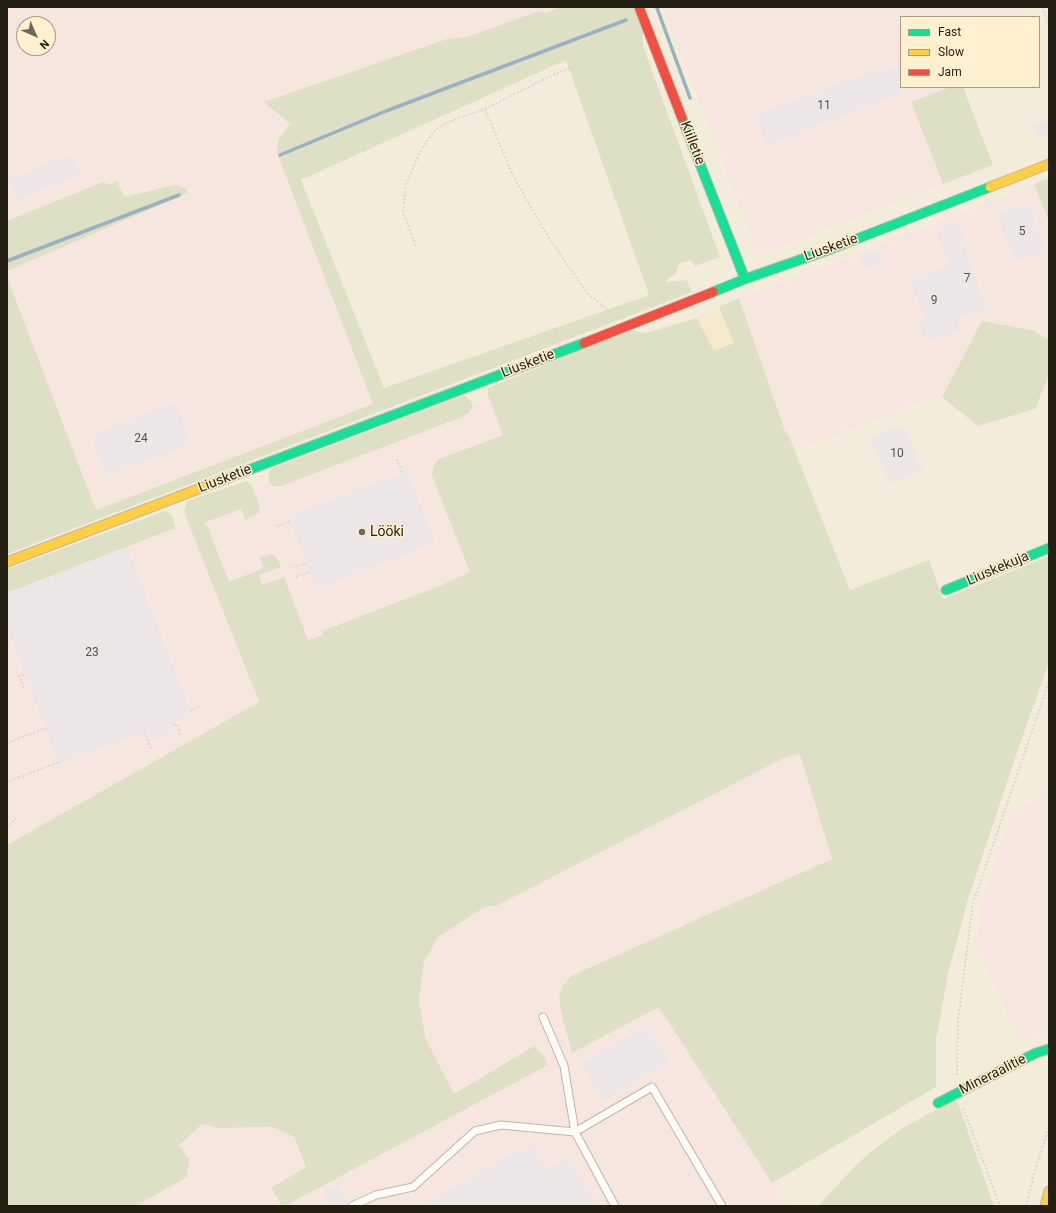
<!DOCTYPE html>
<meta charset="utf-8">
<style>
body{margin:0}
#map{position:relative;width:1056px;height:1213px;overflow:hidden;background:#f4ecda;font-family:Roboto,sans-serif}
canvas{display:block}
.frame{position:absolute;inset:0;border:8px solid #241f13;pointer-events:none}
.legend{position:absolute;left:900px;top:16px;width:140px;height:72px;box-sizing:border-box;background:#fff0cf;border:1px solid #a79c84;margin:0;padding:5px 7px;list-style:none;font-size:12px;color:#241f13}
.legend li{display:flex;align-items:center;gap:8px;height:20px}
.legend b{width:20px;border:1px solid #a79c84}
.north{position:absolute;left:16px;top:16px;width:40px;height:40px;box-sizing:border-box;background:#fff0cf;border:1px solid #a79c84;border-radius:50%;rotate:135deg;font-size:11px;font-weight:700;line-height:16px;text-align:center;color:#241f13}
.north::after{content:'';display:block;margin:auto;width:14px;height:18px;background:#6d6759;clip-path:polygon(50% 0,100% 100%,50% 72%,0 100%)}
</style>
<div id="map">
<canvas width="1056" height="1213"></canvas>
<div class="frame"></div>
<ul class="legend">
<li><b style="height:5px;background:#16e098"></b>Fast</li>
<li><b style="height:5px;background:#ffcf43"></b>Slow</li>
<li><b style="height:5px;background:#f24e42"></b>Jam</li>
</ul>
<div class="north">N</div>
</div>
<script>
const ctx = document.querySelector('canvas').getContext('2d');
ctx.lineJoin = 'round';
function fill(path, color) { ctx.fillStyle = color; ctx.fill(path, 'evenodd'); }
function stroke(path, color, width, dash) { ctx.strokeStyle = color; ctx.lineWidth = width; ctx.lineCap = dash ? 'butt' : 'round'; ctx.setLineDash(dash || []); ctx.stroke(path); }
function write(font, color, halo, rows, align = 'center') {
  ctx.font = font + ' Roboto,sans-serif'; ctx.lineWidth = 3; ctx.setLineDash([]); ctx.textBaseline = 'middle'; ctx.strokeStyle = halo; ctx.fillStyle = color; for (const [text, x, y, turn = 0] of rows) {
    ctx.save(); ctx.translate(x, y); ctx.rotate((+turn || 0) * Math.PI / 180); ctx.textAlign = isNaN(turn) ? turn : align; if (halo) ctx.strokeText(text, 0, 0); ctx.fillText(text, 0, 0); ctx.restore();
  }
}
fill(new Path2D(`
 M719,307L734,343L714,351L697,318Z`), '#f7eacc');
fill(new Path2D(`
 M7,7H560L279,114L290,125L279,139L277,153L373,404L96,510L7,277V271L188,193L174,185L124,197L110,185L103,182L7,221ZM24,24H48V48H24Z
 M663,7H1020L1024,17H901V87H950L911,102L943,184L768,252L756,248Z
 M1034,184L1049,222V341L977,315L982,321L943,394L795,451L789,436L785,431L739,298L836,262Z
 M489,398L503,435L440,459L436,462L432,471V476L470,572L442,585L322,631L324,635L308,640L284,578L262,585L258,575L281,567L260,558L264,568L229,582L206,522L241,509L260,511L253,488L269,482L271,484L466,415L471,410L473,404Z
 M189,524L259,702L7,845V593Z
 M801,754L832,859L573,975L566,980L560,993V1005L573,1052L659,1006L787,1206H285L548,1065L534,1046L454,1094L425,1037L419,1000L424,962L438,937L485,907L498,905L784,758Z
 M1049,792V1028L1020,1043L977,945L982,903L1012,812Z
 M202,1124L219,1128L272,1127L294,1137L306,1167L271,1188L282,1206H136L187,1177L189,1159L179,1145Z`), '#f7e5e0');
fill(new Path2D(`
 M560,7H633L643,32V46L720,257L695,266L691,260L679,264L676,273L665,282L687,280L692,292L7,554V277L96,510L373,404L277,153L279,139L290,124L264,102L447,39L467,37L539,11L545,13ZM566,60L649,295L384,388L301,180Z
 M950,87H963L993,165L943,184L911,102Z
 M1049,178V222L1034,184Z
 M117,181L124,197L174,185L185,188L188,193L7,271V221L103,182L110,185Z
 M739,298L785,431L789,436L850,590L929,560L943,599L1049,556V663L1017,752L968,899L948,974L936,1040V1087L772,1183L659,1007L572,1053C569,1038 557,1007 560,993C562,986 567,980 573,975L832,859L800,754L784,758L498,905L485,907L438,937L424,962L419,1000L425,1037L454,1094L534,1046L543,1055L548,1065L285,1206H282L271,1188L306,1167L294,1137L272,1127L219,1128L202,1124L179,1145L189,1159L187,1177L136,1206H7V845L259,702L184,512L187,501L247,481C254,488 259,501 260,512L259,513L245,520L241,509L206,522L229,582L264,568L260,558C274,552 275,553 281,567L259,575L262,585L284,577L308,640L323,635L322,631L442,585L470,572L432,476C432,468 434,464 439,459L503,435L488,395V388L631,330L646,333L697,318L714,351L734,343L719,307Z
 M982,321L1032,330L1049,340V375L1035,409L978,426L942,397Z
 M464,395L471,401L473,406L469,413L462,417L281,486H273C267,481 268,476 270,469Z
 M165,511L171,515L176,528L7,593V569Z
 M955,1100L958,1103L994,1206H818L856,1165L873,1150L904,1127Z`), '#dee0c5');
stroke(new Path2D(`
 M658,7L657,8L690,98
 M280,155L386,111L626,20
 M7,261L179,195`), '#98b1c3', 3.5);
fill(new Path2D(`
 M901,63V94L767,145L755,115L869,72L871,76Z
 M1049,119V133L1037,138L1032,127Z
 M73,154L81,175L16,200L8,179Z
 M1028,202L1046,251L1015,262L997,214Z
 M959,222L967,242L962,243L987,307L956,320L960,330L926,343L919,325L926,322L910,280L949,265L936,231Z
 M884,248L888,260L864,269L860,257Z
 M175,402L191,444L106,476L90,435Z
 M903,424L923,470L890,484L870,438Z
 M407,471L435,543L316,589L288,516Z
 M127,547L191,714L173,721L176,732L164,736L162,740L159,741L153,739L147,731L59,764L7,627V593Z
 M647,1025L669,1062L603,1101L581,1064Z
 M531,1143L546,1170L569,1157L597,1206H421Z
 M338,1184L348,1203L347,1206H329L322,1193Z`), '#ece7e6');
const lane = new Path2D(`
 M352,1206L376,1195L413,1187L475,1131L501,1125L575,1132L564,1066L543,1017
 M615,1206L575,1132L652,1087L722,1206`);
const fast = new Path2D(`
 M682,118L745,279
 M713,292L745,279L831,249L990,187
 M222,480L584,343
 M946,590L1049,548
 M938,1103L1036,1053L1049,1049`);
const slow = new Path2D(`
 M990,187L1049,164
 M7,562L222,480
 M1045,1206L1049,1191`);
const jam = new Path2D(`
 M639,7L682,118
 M584,343L713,292`);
stroke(lane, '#beb7a9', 9);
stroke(fast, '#beb7a9', 11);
stroke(slow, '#beb7a9', 11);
stroke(jam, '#beb7a9', 11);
stroke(new Path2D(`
 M1043,7L1049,26
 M485,109C535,84 583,58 636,43
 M416,246L403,212L406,184L419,154L431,135L439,127L456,119L485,109L512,174L547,235L588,294L614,315
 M397,459L402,473
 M277,526L290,521
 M292,568L306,563
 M296,577L309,572
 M24,688L19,676L25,674
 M190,711L199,707
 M174,725L177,724L180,736
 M144,732L152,750
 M7,743L46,728
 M7,782L59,762
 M7,828L17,817
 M957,1075L958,1021L973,903L1049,682
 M963,1108L1000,1206
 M1026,1206L1034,1174L1049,1127`), '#d9d7d2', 2, [2, 2]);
stroke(lane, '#fdfcf9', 7);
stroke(fast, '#16e098', 9);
stroke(slow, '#ffcf43', 9);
stroke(jam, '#f24e42', 9);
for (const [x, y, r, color] of [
 [362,532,4,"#6d6759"]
]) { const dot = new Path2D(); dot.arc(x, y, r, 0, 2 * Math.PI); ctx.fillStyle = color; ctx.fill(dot); stroke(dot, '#fff0cf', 1.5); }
write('12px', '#565148', null, [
 ["11",824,106],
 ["5",1022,232],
 ["7",967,279],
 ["9",934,301],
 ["24",141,439],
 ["10",897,454],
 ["23",92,653]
]);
write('14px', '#241f13', '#fff0cf', [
 ["Kiilletie",692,143,69],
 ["Liusketie",831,248,-20],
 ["Liusketie",528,364,-21],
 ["Liusketie",225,479,-21],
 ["Liuskekuja",998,569,-23],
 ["Mineraalitie",993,1075,-27]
]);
write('14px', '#241f13', '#fff0cf', [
 ["Lööki",370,532]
], 'left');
</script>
